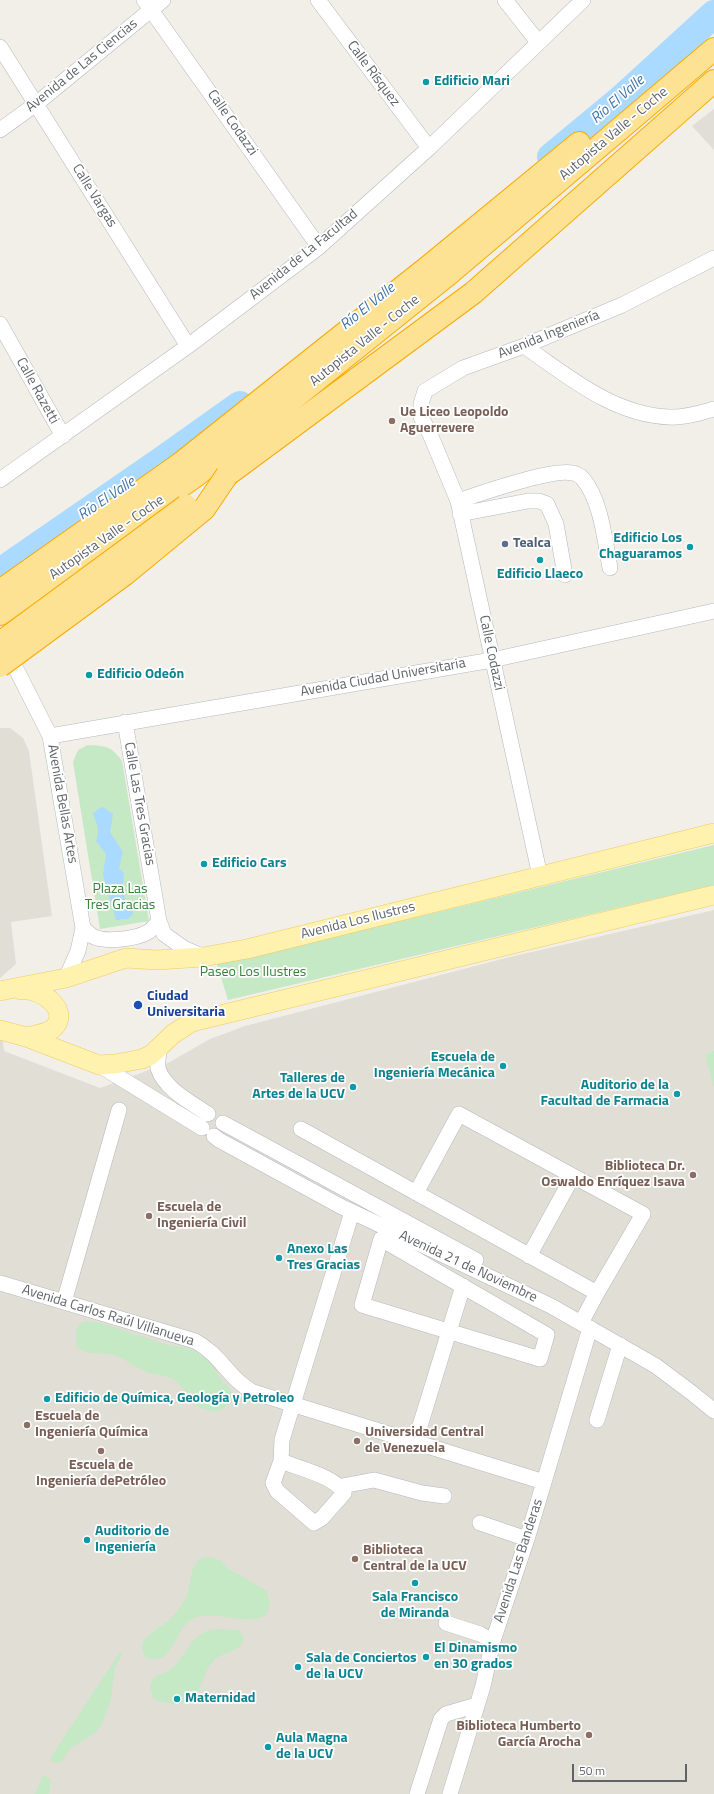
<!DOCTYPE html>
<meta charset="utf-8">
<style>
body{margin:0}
#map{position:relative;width:714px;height:1794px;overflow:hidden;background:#f1efe8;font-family:"Titillium Web",sans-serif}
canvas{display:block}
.scale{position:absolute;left:572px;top:1764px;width:115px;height:18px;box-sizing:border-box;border:2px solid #5f6368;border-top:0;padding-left:5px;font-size:12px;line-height:14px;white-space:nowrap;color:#5f6368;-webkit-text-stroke:3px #fff;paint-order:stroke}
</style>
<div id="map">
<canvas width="714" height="1794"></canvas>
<div class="scale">50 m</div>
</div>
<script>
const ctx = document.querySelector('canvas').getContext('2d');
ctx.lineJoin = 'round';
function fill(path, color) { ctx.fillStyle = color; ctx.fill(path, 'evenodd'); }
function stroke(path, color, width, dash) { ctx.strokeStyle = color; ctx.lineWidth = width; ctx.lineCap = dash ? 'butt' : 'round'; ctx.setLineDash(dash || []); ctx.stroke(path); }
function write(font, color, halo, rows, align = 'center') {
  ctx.font = font + ' "Titillium Web",sans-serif'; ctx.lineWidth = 3.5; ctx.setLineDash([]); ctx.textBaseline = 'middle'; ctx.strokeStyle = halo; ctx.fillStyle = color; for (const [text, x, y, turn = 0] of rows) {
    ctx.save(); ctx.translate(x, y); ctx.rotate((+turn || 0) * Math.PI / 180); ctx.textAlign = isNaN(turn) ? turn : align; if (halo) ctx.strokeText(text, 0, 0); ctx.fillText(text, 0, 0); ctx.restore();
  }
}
fill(new Path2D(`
 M714,109V150L692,126Z
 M0,728H10L23,738L29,751L52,916L11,922L16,964L0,978Z
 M714,910V1794H0V1019L4,1051L100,1088L168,1063L210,1039L245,1026L506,958Z`), '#e1ded6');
fill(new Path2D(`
 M88,745C106,746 111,746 122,761L149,921L100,929L73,762L78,750Z
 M714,845V885L228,1000L216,961L413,918Z
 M714,1051V1088L705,1054Z
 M86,1321L101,1323L168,1345L183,1347L199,1353L212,1364L223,1383L229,1387L232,1394V1402L219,1411C185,1412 193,1387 168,1377C160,1374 151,1375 144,1371C134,1366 125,1359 114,1355C100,1351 88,1357 76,1346V1331L79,1324Z
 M209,1557L220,1560L229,1569L267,1591L270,1603L267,1614C248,1628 214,1608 192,1619C175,1628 172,1670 145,1657L142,1650C141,1636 157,1630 167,1622C173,1616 179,1610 183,1603C194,1588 186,1557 209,1557Z
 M217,1629L238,1630L243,1635C245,1652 225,1651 215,1659C198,1675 205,1704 174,1704C167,1703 159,1702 153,1698L150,1687C152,1674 164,1675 172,1668C184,1658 188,1643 200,1635C205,1631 211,1630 217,1629Z
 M120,1652L123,1654L115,1667L111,1700L102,1724L95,1733L70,1749L61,1762L54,1763L50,1760L51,1757Z
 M43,1775L51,1780L49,1794H35Z`), '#c5e8c5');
fill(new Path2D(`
 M103,807L113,814L110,832L123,852L119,868L124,873C123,882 122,895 127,903C130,908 133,908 133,914L128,919L116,920L103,875L106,854L96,841C100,831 97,824 93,814L98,809Z`), '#aadaff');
stroke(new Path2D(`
 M551,157L621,99L714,14
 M0,572L161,461L240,405`), '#aadaff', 28);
const minor = new Path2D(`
 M144,0L319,247
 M318,0L429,148
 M505,0L538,42
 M0,47L188,346
 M0,130L36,104L163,0
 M0,324L63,436
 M524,346C568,376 613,415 669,417C684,418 700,413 714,409
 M0,480L188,346L319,247L429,148L583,0
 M458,501C478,494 554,468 572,473C576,473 581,476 583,479C601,500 605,541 610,568
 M460,514L528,501H539L547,504L556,524L565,575
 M7,651L50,736L83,928L78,951L66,978
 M125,722L159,921L164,934L185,949L202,956
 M50,736L492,660L714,611
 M540,876L458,501L430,434L421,417V404L425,391L463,368L524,346L622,305L714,258
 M83,928C86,930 89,934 92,936C105,943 136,939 148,932C152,930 156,924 159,921
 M160,1047C159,1053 157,1061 158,1068C164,1089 192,1103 208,1114
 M99,1065L202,1128
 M223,1123L476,1260
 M301,1129L597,1293L581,1323
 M214,1136L219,1140L340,1206L551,1306L656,1366L692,1393L714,1411
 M416,1193L459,1114L643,1214L597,1293
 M381,1239L547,1335L540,1359L362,1305Z
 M529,1256L573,1176
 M0,1283L195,1341C221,1355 229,1379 253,1392L544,1482
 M64,1302L119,1110
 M597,1420L620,1345
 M415,1442L463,1286
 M281,1461C298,1468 337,1477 344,1493L322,1518L314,1523L277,1491L273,1483L281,1461L282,1440L285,1430L352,1212
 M342,1486L374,1480L422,1493L444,1496
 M480,1523L527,1539
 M446,1623L480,1634L493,1641
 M417,1794L441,1719L446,1714L477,1705
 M450,1794L483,1686L493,1641L527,1539L590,1328`);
const major = new Path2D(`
 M21,990C42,987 74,1013 51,1030C44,1034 34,1035 26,1037
 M0,991L66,978L126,958L157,960L203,957L247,949L714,833
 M0,1030L26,1037L99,1065L115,1064L142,1059L151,1055L173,1034L190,1023L200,1020L714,895`);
const highway = new Path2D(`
 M227,475L473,293L714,81
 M0,591L180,464L428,267L579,143
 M0,614L194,477L254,430L445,277L714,49`);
stroke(minor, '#b5b8bc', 16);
stroke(major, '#f2c960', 20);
stroke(highway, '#f9ab00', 24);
stroke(minor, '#fff', 15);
stroke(major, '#fff2af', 19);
stroke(highway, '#fde293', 22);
const highwayBridge = new Path2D(`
 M0,643L186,506
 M0,666L125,574L204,509L227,475`);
stroke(highwayBridge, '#f9ab00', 24, []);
stroke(highwayBridge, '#fde293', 22);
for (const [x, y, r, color] of [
 [426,82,4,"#0f9aa8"],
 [392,421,4,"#8d6e63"],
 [505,544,4,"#5c6f8a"],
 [690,547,4,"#0f9aa8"],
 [540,560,4,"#0f9aa8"],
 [89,675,4,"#0f9aa8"],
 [204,864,4,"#0f9aa8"],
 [138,1005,5,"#1a4fb4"],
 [503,1066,4,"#0f9aa8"],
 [353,1087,4,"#0f9aa8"],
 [677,1094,4,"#0f9aa8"],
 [693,1175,4,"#8d6e63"],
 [149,1216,4,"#8d6e63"],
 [279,1258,4,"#0f9aa8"],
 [47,1399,4,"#0f9aa8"],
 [27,1425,4,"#8d6e63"],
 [357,1441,4,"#8d6e63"],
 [101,1451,4,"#8d6e63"],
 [87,1540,4,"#0f9aa8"],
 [355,1559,4,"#8d6e63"],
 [415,1583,4,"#0f9aa8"],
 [426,1657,4,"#0f9aa8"],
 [298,1667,4,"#0f9aa8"],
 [177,1699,4,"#0f9aa8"],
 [589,1735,4,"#8d6e63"],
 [268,1747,4,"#0f9aa8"]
]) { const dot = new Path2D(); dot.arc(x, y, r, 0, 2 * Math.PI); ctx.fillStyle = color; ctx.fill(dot); stroke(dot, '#fff', 1.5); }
write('14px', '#5f6368', '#fff', [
 ["Avenida de Las Ciencias",82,66,-39],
 ["Calle Rísquez",373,74,53],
 ["Calle Codazzi",232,123,55],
 ["Autopista Valle - Coche",614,134,-40],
 ["Calle Vargas",94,196,58],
 ["Avenida de La Facultad",304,255,-39],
 ["Avenida Ingeniería",549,335,-22],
 ["Autopista Valle - Coche",365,341,-39],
 ["Calle Razetti",37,391,61],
 ["Autopista Valle - Coche",107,538,-35],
 ["Calle Codazzi",491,653,78],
 ["Avenida Ciudad Universitaria",383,678,-10],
 ["Avenida Bellas Artes",62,804,80],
 ["Calle Las Tres Gracias",139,804,80],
 ["Avenida Los Ilustres",358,921,-14],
 ["Avenida 21 de Noviembre",468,1267,25],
 ["Avenida Carlos Raúl Villanueva",108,1316,17],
 ["Avenida Las Banderas",519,1561,-72]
]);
write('bold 14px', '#0d838f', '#fff', [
 ["Edificio Mari",434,82],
 ["Edificio Los",682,539,"right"],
 ["Chaguaramos",682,555,"right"],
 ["Edificio Llaeco",540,575,"center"],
 ["Edificio Odeón",97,675],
 ["Edificio Cars",212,864],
 ["Escuela de",495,1058,"right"],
 ["Ingeniería Mecánica",495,1074,"right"],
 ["Talleres de",345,1079,"right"],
 ["Artes de la UCV",345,1095,"right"],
 ["Auditorio de la",669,1086,"right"],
 ["Facultad de Farmacia",669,1102,"right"],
 ["Anexo Las",287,1250],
 ["Tres Gracias",287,1266],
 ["Edificio de Química, Geología y Petroleo",55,1399],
 ["Auditorio de",95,1532],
 ["Ingeniería",95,1548],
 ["Sala Francisco",415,1598,"center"],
 ["de Miranda",415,1614,"center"],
 ["El Dinamismo",434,1649],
 ["en 30 grados",434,1665],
 ["Sala de Conciertos",306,1659],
 ["de la UCV",306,1675],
 ["Maternidad",185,1699],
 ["Aula Magna",276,1739],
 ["de la UCV",276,1755]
], 'left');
write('bold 14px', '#785e54', '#fff', [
 ["Ue Liceo Leopoldo",400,413],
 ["Aguerrevere",400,429],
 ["Biblioteca Dr.",685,1167,"right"],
 ["Oswaldo Enríquez Isava",685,1183,"right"],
 ["Escuela de",157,1208],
 ["Ingeniería Civil",157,1224],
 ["Escuela de",35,1417],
 ["Ingeniería Química",35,1433],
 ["Universidad Central",365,1433],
 ["de Venezuela",365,1449],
 ["Escuela de",101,1466,"center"],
 ["Ingeniería dePetróleo",101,1482,"center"],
 ["Biblioteca",363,1551],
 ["Central de la UCV",363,1567],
 ["Biblioteca Humberto",581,1727,"right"],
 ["García Arocha",581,1743,"right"]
], 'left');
write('bold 14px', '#4e5e75', '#fff', [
 ["Tealca",513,544]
], 'left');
write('14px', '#348238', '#fff', [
 ["Plaza Las",120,890],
 ["Tres Gracias",120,906],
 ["Paseo Los Ilustres",253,973]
]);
write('bold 14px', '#164399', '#fff', [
 ["Ciudad",147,997],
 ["Universitaria",147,1013]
], 'left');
write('italic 15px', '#4174aa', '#fff', [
 ["Río El Valle",618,100,-41],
 ["Río El Valle",368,307,-39],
 ["Río El Valle",107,499,-34]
]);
</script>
